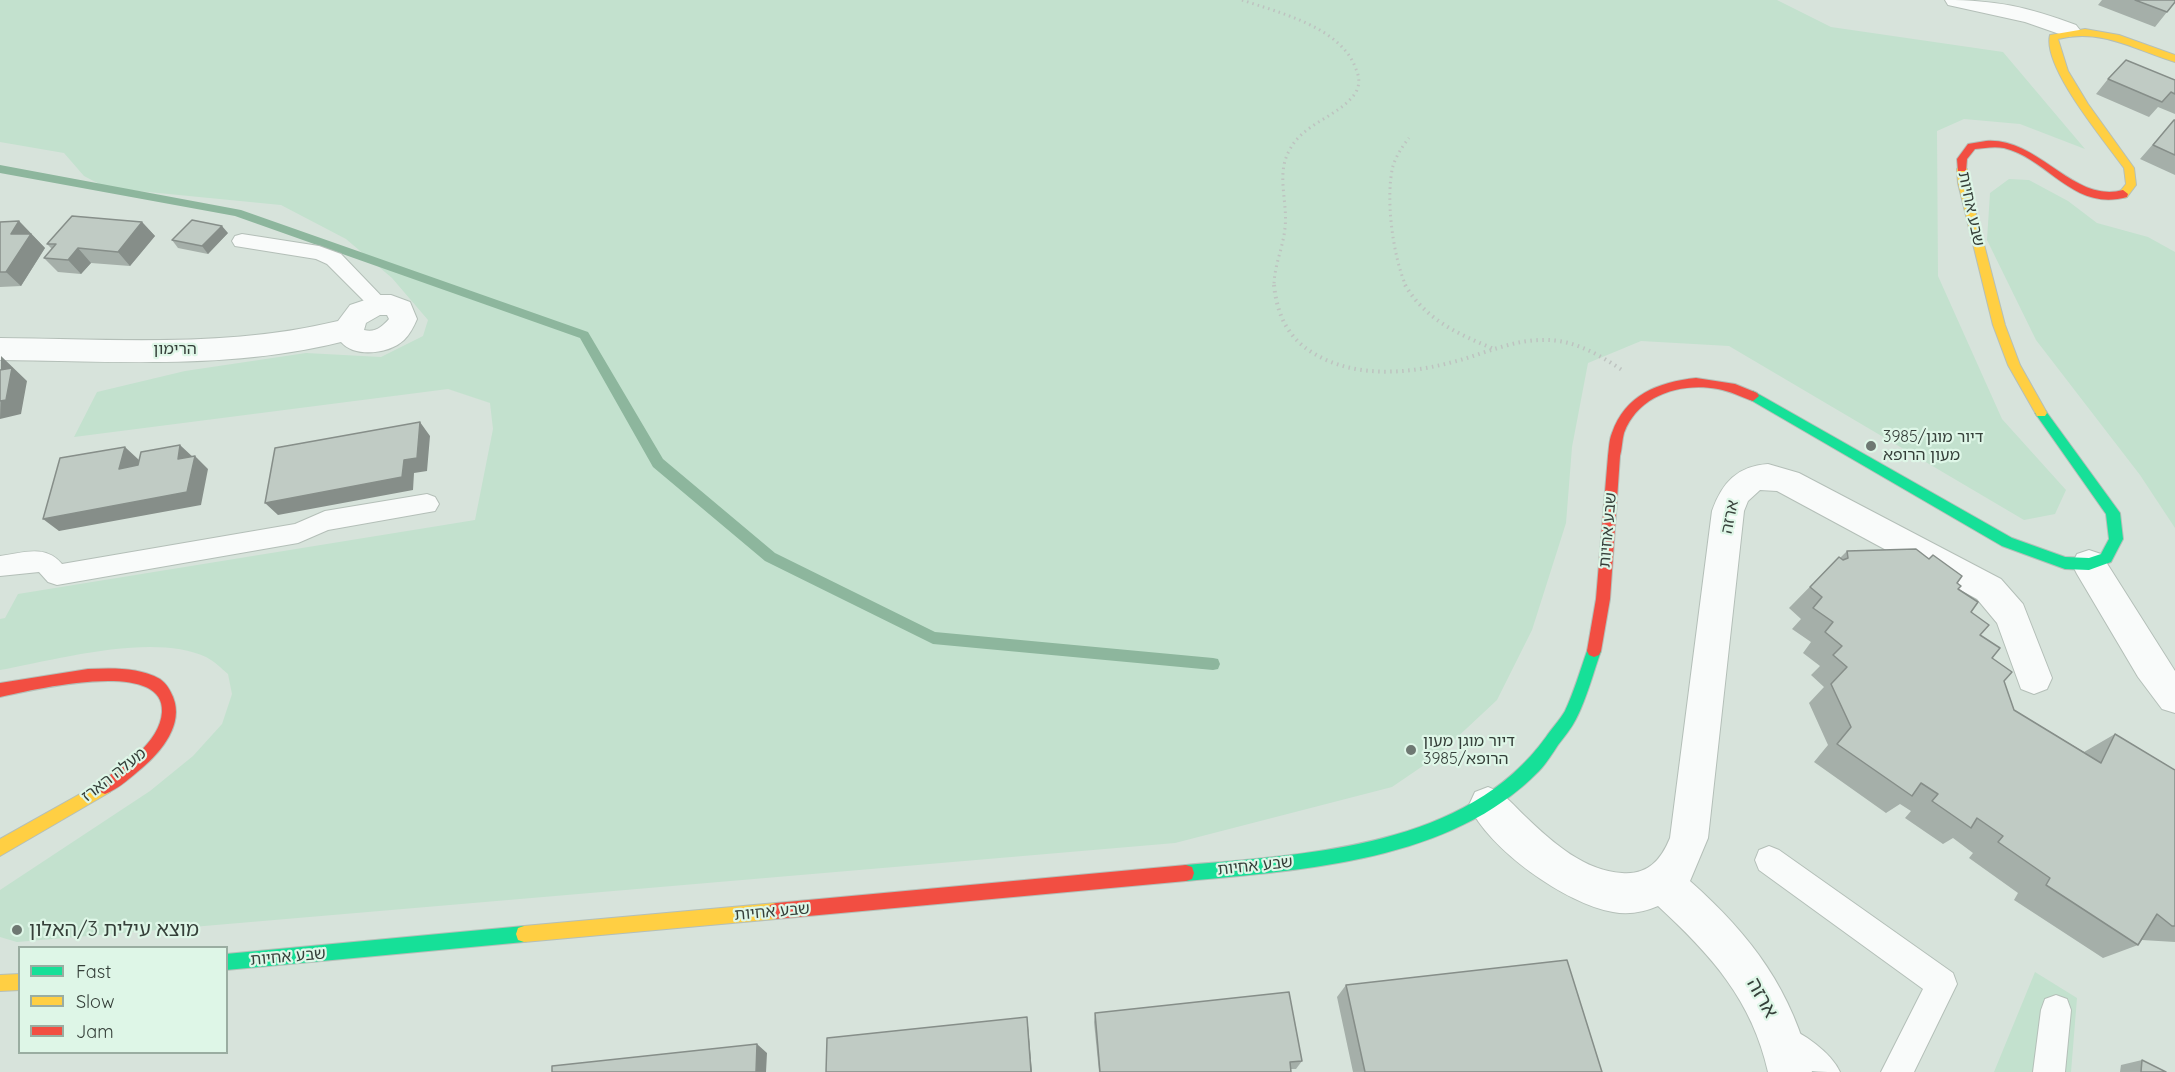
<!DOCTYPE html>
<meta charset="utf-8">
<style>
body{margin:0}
#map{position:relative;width:2175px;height:1072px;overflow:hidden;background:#d7e3db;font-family:Quicksand,sans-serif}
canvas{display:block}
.legend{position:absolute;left:18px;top:946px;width:210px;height:108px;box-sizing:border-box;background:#def6e7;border:2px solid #9aada1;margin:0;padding:8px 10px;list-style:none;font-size:18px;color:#353f39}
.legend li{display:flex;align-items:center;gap:12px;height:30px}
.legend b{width:30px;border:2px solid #9aada1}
</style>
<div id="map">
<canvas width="2175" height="1072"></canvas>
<ul class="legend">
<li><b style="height:8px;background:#16e098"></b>Fast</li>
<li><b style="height:8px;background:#ffcf43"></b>Slow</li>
<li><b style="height:8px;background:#f24e42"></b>Jam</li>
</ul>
</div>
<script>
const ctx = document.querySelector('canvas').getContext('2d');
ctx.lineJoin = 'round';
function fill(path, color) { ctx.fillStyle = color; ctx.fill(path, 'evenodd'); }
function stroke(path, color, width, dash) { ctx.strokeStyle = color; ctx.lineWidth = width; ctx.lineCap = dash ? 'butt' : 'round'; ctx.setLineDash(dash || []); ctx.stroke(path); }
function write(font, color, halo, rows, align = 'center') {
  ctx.font = font + ' Quicksand,"Noto Sans Hebrew",sans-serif'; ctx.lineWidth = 4.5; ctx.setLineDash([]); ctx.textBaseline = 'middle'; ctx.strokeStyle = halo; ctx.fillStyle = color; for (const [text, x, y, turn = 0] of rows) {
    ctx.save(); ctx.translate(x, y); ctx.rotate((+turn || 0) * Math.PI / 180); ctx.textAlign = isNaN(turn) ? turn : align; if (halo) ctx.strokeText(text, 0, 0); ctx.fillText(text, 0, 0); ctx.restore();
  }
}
fill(new Path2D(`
 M0,0H1777L1831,27L2003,52L2085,149L2020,124L1964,119L1937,131L1938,276L2002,419L2066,490L2055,514L2024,520L1729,346L1641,341L1588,363L1572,447L1566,523L1532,630L1497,700L1436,757L1392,787L1175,843L17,942L0,937V890L150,791L193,756L222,724L232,694L228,674C221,668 214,661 206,657C154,632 55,660 0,670V619L5,618L18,594L475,520L493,429L490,403L448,389L74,437L97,392L185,371L306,353L381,357L423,336L428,320L392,278L346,239L281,205L107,188L84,176L64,153L0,142Z
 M2009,179L2029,180L2068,201L2097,223L2148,237L2175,252V528L2140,475L2036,340L1987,240L1990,193Z
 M2035,972L2077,998L2071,1072H1994Z`), '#c3e1ce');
fill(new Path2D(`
 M0,165L241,210L588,332L663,459L775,553L935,632L1213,658L1218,659L1220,664L1218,669L1213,670L933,644L765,561L653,467L580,338L235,216L0,173Z`), '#8db69d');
const lane = new Path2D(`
 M242,234L319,246L341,254L390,305L387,310L380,313L373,310L327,264L316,259L235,246L232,241L235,236Z
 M427,494L435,497L439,504L435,511L328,530L298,543L57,585L48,582L39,572L0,576V556C24,553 45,544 62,564L295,524L325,511Z
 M1769,846L1779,850L1953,973L1957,984L1914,1072H1881L1923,989L1759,870L1755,860L1759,850Z
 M2056,995L2067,999L2071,1010L2065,1072H2033L2041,1010L2045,999Z
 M1783,1025C1803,1033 1831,1052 1840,1072C1808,1072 1782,1072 1768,1040L1772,1029Z`);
const street = new Path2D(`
 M1945,0C1996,0 2028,7 2076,25L2080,30L2076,35L2068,37L2025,22L1948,5Z
 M380,295H391L410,302L417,319C414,326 410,334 404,340C389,354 355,358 341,342C229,370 114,361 0,360V338C113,339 227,348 338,321L350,305ZM380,315H387L389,319C382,327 375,333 364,330L366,323Z
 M1768,464L1799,473L2001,579L2023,604L2052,678L2047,689L2034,694L2021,689L1997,623L1977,599L1777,491L1760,490L1748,501L1744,511L1708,838L1690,881C1752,936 1792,990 1812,1072H1768C1752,1000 1711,955 1658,906C1644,912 1629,915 1613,912C1566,904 1488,849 1469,805L1475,792L1488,787C1505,793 1514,806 1527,818C1553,843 1585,871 1622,873C1648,875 1661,860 1670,838L1712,511C1722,483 1737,466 1768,464Z
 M2089,550L2101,554L2175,671V713L2162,709L2138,677L2077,574L2072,564L2077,554Z`);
const fast = new Path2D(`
 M1753,391L2012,538L2065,557L2089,558L2101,554L2109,539L2106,514L2035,413L2037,410H2045L2120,513L2123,539L2111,562L2089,570L2065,569L2002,546L1749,399L1747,396L1749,393Z
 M1594,645L1599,647L1601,651C1593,673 1587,698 1576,719C1571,729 1564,737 1558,745C1552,754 1546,764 1539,771C1452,861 1304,870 1186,881L1180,879L1178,873L1180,867L1186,865C1310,854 1467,847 1546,737C1552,728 1560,720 1565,711C1574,692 1580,671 1587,651L1589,647Z
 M524,926L530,928L532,934L530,940L524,942L226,970V954Z`);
const slow = new Path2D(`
 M2085,29L2119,35L2175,55V62C2135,50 2102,28 2058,39L2068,71L2088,104L2134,168L2136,185L2127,197L2123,198L2118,194L2126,184L2124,168C2105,141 2042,67 2050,35Z
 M1962,165L1967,169L1968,183L2005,325L2020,365L2047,413L2045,416H2037L2008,365L1993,325L1958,183L1957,169Z
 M105,780L110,782L113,787L110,792L0,856V839Z
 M776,903L782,905L784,911L782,917L776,919L524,942L518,940L516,934L518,928L524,926Z
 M20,974V990L0,991V975Z`);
const jam = new Path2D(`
 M1986,141C2039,137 2073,204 2123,190L2128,194L2127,197C2073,212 2049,159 2004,148C1994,146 1985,148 1975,149L1967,159L1966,171H1958L1957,159L1968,144Z
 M1696,378L1735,384L1757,393L1759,396L1753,401C1741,397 1730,391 1718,389C1681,382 1638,395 1624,433C1622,440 1622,449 1620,456L1610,599L1601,651L1599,655L1594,657L1589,655L1587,651L1596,599L1608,456C1609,449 1609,440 1612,433C1625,395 1658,382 1696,378Z
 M88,669C112,668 139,667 160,679C167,684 170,690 173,697C184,724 162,751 142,768C131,777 119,789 105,794L100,792L97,787L100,782C123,766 160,743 162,712C165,657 29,691 0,697V683Z
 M1186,865L1192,867L1194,873L1192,879L1186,881L776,919L770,917L768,911L770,905L776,903Z`);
stroke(lane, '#b4bfb8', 2);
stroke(street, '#b4bfb8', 2);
stroke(fast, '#b4bfb8', 2);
stroke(slow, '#b4bfb8', 2);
stroke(jam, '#b4bfb8', 2);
stroke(new Path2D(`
 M1242,0C1280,13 1341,27 1356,69C1360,78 1360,87 1354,95C1336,118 1303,123 1289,151C1276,175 1288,202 1285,228C1283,248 1274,266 1274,286
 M1406,286C1393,257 1385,197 1393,166C1396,156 1402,147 1409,138`), '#bec3c0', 3, [1.5, 4]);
stroke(new Path2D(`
 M1274,285C1277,314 1287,337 1313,353C1359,381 1418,373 1467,358C1492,350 1517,340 1542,340C1573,339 1598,354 1622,370
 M1405,285C1426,320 1458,334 1494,349`), '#bec3c0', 4, [1.5, 4.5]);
fill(lane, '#f9fbfa');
fill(street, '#f9fbfa');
fill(fast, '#16e098');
fill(slow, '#ffcf43');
fill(jam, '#f24e42');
fill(new Path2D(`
 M2102,0H2175V2L2155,27L2098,5Z
 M2108,79L2175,80V114L2158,107L2149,117L2096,94Z
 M2174,120H2175V175L2140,159Z
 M19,221L45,248L21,286L0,287V222Z
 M142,222L155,236L130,266L91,263L81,274L58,272L44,258L52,249L47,244Z
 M228,233L208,254L178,248L172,240Z
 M1847,551L1957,583L1958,589L1971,612L1980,635L2004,681L2014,710L2084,752L2115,734L2175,770V942L2142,940L2138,945L2103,958L2014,900L2018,893L1969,858L1973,853L1953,838L1943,844L1905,818L1911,811L1900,804L1886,813L1814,762L1828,745L1809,703L1824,687L1811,675L1820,666L1803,653L1811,642L1792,629L1801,619L1789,608L1839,557L1840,558Z
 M1346,985L1602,1072H1353L1337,997Z
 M1095,1013L1302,1061L1296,1069H1291L1099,1072L1094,1022Z
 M2142,1060L2166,1072H2120L2121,1065Z`), '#a5afa9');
fill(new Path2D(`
 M19,221L45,248L21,286L6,272L11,234Z
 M142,222L155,236L130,266L118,252Z
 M222,226L228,233L208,254L202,246Z
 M78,248L91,263L81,274L68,260Z
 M1,356L27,381L21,414L0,419Z
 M420,422L430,436L427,471L414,473L413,490L278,515L265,503L404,460Z
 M180,445L194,458L178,459Z
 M125,447L139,460L134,482L119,469Z
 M195,456L208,469L201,505L59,531L43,519Z
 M1027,1017L1028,1026L1032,1072H1031Z
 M757,1044L767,1053L766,1072H756Z`), '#868e89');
const building = new Path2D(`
 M2135,0H2175V2L2167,12Z
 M2126,60L2175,80V94L2171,92L2162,102L2108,79Z
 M2174,120H2175V155L2153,145Z
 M72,216L142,222L118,252L78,248L68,260L44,258L56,244H47Z
 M192,220L222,226L202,246L172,240Z
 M19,221L11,234H31L6,272H0V222Z
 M12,368L6,400L0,401V370Z
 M420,422L417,458L404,460L402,477L265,503L275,448Z
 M180,445L178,459L195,456L187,492L43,519L60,458L125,447L119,469L138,465L141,452Z
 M1916,549L1929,559L1933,555L1962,576L1957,583L1961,586L1958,589L1978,602L1971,612L1989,625L1980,635L2000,648L1992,658L2012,672L2004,681L2014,710L2101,763L2115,734L2175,770V926H2172L2157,914L2138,945L2046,885L2050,878L1998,842L2003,836L1977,818L1971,828L1932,801L1938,794L1921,783L1912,796L1837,744L1851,727L1831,684L1847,667L1833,655L1842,646L1825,632L1833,622L1813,608L1822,597L1810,587L1839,557L1843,560L1848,558L1847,551Z
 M1567,960L1602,1072H1365L1346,985Z
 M1289,992L1302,1061L1290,1062L1291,1072H1100L1095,1013Z
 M1027,1017L1031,1072H826L827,1038Z
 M757,1044L756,1072H552V1066Z
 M2142,1060L2166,1072H2141Z`);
fill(building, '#c0cbc4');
stroke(building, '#868e89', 1.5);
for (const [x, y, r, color] of [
 [1871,446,6,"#6e7872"],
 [1411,750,6,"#6e7872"],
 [17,930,6,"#6e7872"]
]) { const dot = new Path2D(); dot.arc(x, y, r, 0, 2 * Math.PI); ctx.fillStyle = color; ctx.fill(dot); stroke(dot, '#def6e7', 2); }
write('16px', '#353f39', '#def6e7', [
 ["שבע אחיות",1971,209,78],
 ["הרימון",175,349],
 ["ארזה",1730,517,-78],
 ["שבע אחיות",1608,530,-85],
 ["מעלה הארז",114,775,-38],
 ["שבע אחיות",1255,866,-6],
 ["שבע אחיות",772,912,-5],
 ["שבע אחיות",288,957,-5]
]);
write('16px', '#353f39', '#def6e7', [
 ["3985/דיור מוגן",1883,437],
 ["מעון הרופא",1883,455],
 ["דיור מוגן מעון",1423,741],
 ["הרופא/3985",1423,759]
], 'left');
write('20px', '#353f39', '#def6e7', [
 ["מוצא עילית 3/האלון",29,930]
], 'left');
write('20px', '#353f39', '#def6e7', [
 ["ארזה",1762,998,61]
]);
</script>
